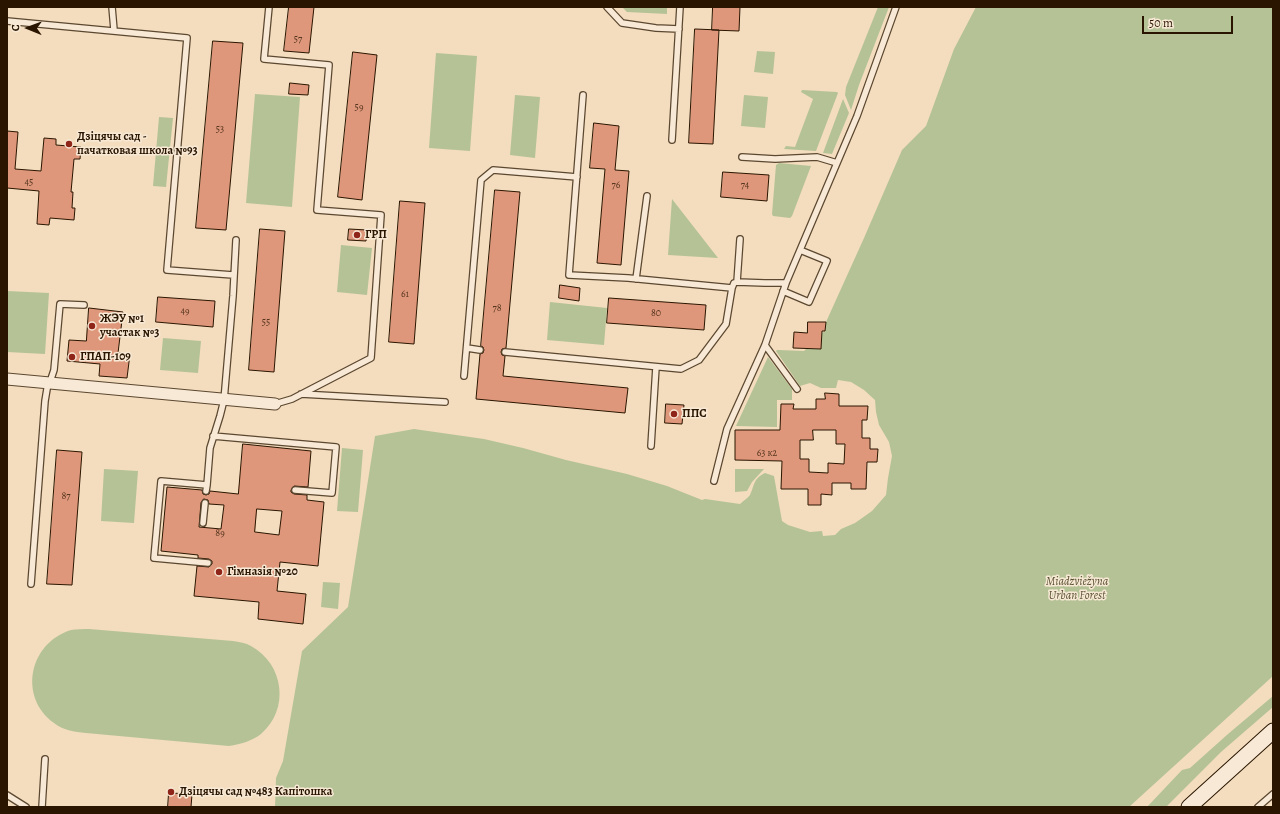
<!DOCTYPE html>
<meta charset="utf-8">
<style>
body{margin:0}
#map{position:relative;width:1280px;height:814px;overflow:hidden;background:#f3ddbe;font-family:Alegreya,serif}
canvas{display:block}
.frame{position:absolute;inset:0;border:8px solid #2a1500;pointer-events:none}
.north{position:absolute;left:8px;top:8px;width:40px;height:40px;-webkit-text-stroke:3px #f7e9d5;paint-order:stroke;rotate:271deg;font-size:11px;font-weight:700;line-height:16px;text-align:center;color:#2a1500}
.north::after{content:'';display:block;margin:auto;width:14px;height:18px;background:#2a1500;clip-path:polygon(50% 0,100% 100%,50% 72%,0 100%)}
.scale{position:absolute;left:1142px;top:16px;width:91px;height:18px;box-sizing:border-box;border:2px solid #2a1500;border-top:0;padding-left:5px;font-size:12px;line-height:14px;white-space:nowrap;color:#2a1500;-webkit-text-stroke:3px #f7e9d5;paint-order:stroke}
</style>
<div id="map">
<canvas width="1280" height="814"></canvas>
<div class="frame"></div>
<div class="north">С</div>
<div class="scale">50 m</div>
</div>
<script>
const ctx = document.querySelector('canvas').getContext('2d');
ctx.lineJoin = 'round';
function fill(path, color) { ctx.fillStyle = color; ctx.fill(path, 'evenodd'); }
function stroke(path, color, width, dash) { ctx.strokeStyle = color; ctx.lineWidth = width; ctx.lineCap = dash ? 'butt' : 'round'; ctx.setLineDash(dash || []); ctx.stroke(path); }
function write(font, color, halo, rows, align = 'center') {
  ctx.font = font + ' Alegreya,serif'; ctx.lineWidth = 3; ctx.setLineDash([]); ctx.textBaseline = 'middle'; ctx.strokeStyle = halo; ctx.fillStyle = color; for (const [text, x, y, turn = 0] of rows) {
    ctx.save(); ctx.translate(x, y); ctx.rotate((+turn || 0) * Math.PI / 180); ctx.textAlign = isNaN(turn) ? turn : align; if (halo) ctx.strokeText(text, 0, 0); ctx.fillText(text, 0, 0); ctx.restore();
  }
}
fill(new Path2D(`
 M622,7H667V14L627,12Z
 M878,7H889L859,85L851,110L845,95L846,87Z
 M976,7H1273V676L1129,807H275L276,778L283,761L302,651L348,607L375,436L414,429L484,439L523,448L566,460L627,474L667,486L702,500L705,499L740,504C743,501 748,498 750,495C755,484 753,479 765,473L774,476L782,521L788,525L810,532L822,531L823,536L835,535L841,529L855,523L872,511L886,495L888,478L892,456L889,442L879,425L876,412L875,400L864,390L851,382L838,380L836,388H821L810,383L800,386L776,351L777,350H779L804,351L806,349H821L822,333L825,331L826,322L864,238L902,150L926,126L954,49Z
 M757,51L775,52L773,74L754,72Z
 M436,53L477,56L470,151L429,148Z
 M802,90L837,92L838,93L816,151L784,149L786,146L795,147L813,99L801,92Z
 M255,94L300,97L292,207L246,203Z
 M515,95L540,97L535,158L510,155Z
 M744,95L768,97L765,128L741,126Z
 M843,99L849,113L832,154L823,153Z
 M159,117L173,118L166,187L153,186Z
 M779,163L811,166L792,216L790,218L773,216L772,214L776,165Z
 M672,199L718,258L668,255Z
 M341,245L372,248L367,295L337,292Z
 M7,291L49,293L45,354L7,352Z
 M550,302L607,308L604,345L547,340Z
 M163,338L201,341L198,373L160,370Z
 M768,357L792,389V400H777V427L736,426Z
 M342,448L363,450L358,512L337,511Z
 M104,469L138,471L134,523L101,521Z
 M735,469H764L752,482L747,491L735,492Z
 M323,582L340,583L338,609L321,607Z
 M89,629L233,641C239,642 246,643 251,646C284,664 290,709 261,734C252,741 241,744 229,746L86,733C74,732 63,730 54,723C18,697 29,643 71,630C76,629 84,629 89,629Z
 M1273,696V707L1221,752L1166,807H1147L1182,770L1190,768L1228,734Z`), '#b5c296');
const building = new Path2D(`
 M289,7H314L309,53L284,51Z
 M713,7H740L739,31L712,30Z
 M695,29L719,30L713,144L689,143Z
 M213,41L243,43L226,230L196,228Z
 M353,52L377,55L362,200L338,197Z
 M290,83L309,85L308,95L289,94Z
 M594,123L619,126L615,170L629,171L621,265L597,263L605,169L590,168Z
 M7,131L18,132L15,169L41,171L44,138L56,139V145L81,147L80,159H74L71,192H73L72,208H75L74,220L50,218L49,225L37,224L39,191L7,188Z
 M723,172L769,175L767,201L721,197Z
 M495,190L520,192L506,348L502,349L501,352L502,355L505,356L503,376L628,388L625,413L476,399L480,354L483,353L484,350L483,347L481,346Z
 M400,201L425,203L414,344L389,342Z
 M260,229L285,231L274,372L249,370Z
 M349,229L367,230L366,241L348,240Z
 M560,285L580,288L579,301L559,298Z
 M158,297L215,301L213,327L156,322Z
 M609,298L706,305L704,330L607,323Z
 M89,308L123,312L118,353L130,354L127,378L99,376L100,364L67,361L69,340L86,341Z
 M808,322H826L825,331H822L821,349L793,348L794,332L807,333Z
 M825,393L839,394V406H868L867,420H862V438H870V449H878L877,462H867L866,489H851V483H832V495L821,494V505H808V489H781L782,461L735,460V430H780L781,404H794L793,409H816V399H825ZM813,430H836V444H845L844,464L828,463V473L809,472V459H800V440H813Z
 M666,404L684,405L682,424L665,423Z
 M243,444L311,451L308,487L294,486L291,490V492L294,494L307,495V500L324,502L318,566L280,562L277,591L306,594L303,624L258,619L259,602L194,596L197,566L209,567L212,564V561L209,559L198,558V555L161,551L167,487L202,490L203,494L206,495L209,494L210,491L238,494ZM204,499L208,500L209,504L224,505L221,529L199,527L201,503ZM257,509L282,511L279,535L255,532Z
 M57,450L82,452L72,585L47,584Z
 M169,793L192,794L191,807H168Z`);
fill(building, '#de977b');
stroke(building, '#2a1500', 1);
const lane = new Path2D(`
 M112,7L114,30
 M269,7L264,59L329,65L317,210L381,215L371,358L292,399L275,404
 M607,7L622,23L656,28L679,29
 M7,21L187,38L167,270L233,275
 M583,95L569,275L628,278L732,288L734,283L737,282L765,283H786
 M672,140L680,7
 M742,157L775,159L817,157L837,163
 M636,279L647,196
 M737,282L740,239
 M783,291L809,302L827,261L800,250
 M765,345L797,389
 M467,348L480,350
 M505,352L681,369L699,360L726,324L732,288
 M464,376L481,180L493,170L577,177
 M301,394L445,402
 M213,436L336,447L332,493L295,490
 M651,446L656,367
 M714,481L727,429L765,345L786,283L857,116L896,7
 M206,491L207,485
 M203,523L205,503
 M208,563L154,558L161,481L207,485L210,448L220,416L224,400L233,296L236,240
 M31,584L45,401L48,383L50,382L54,370L60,304L84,305
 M7,795L26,807
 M42,807L45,759
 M1258,807L1273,794`);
const street = new Path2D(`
 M7,379L275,404`);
const secondary = new Path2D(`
 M1189,807L1273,731`);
stroke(lane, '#5c4730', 8);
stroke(street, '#5c4730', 13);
stroke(secondary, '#2a1500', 17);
stroke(lane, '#f7e9d5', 5.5);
stroke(street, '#f7e9d5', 11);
stroke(secondary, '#f7e9d5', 15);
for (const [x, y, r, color] of [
 [69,144,4,"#8f2418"],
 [357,235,4,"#8f2418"],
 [92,326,4,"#8f2418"],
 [72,357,4,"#8f2418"],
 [674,414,4,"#8f2418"],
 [219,572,4,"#8f2418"],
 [171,792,4,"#8f2418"]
]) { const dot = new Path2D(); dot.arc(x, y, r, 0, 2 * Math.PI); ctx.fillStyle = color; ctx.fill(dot); stroke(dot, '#f7e9d5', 1.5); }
write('10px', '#57361f', null, [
 ["57",298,40],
 ["59",359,108],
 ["53",220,130],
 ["45",29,183],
 ["76",616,186],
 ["74",745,186],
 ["61",405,295],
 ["78",497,309],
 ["49",185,312],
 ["80",656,314],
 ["55",266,323],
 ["63 к2",767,454],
 ["87",66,497],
 ["89",220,534]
]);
write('bold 12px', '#2a1500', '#f7e9d5', [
 ["Дзіцячы сад -",77,137],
 ["пачатковая школа №93",77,151],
 ["ГРП",365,235],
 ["ЖЭУ №1",100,319],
 ["участак №3",100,333],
 ["ГПАП-109",80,357],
 ["ППС",682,414],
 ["Гімназія №20",227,572],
 ["Дзіцячы сад №483 Капітошка",179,792]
], 'left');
write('italic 12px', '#5b5234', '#f7e9d5', [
 ["Miadzviežyna",1077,582],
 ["Urban Forest",1077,596]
]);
</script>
